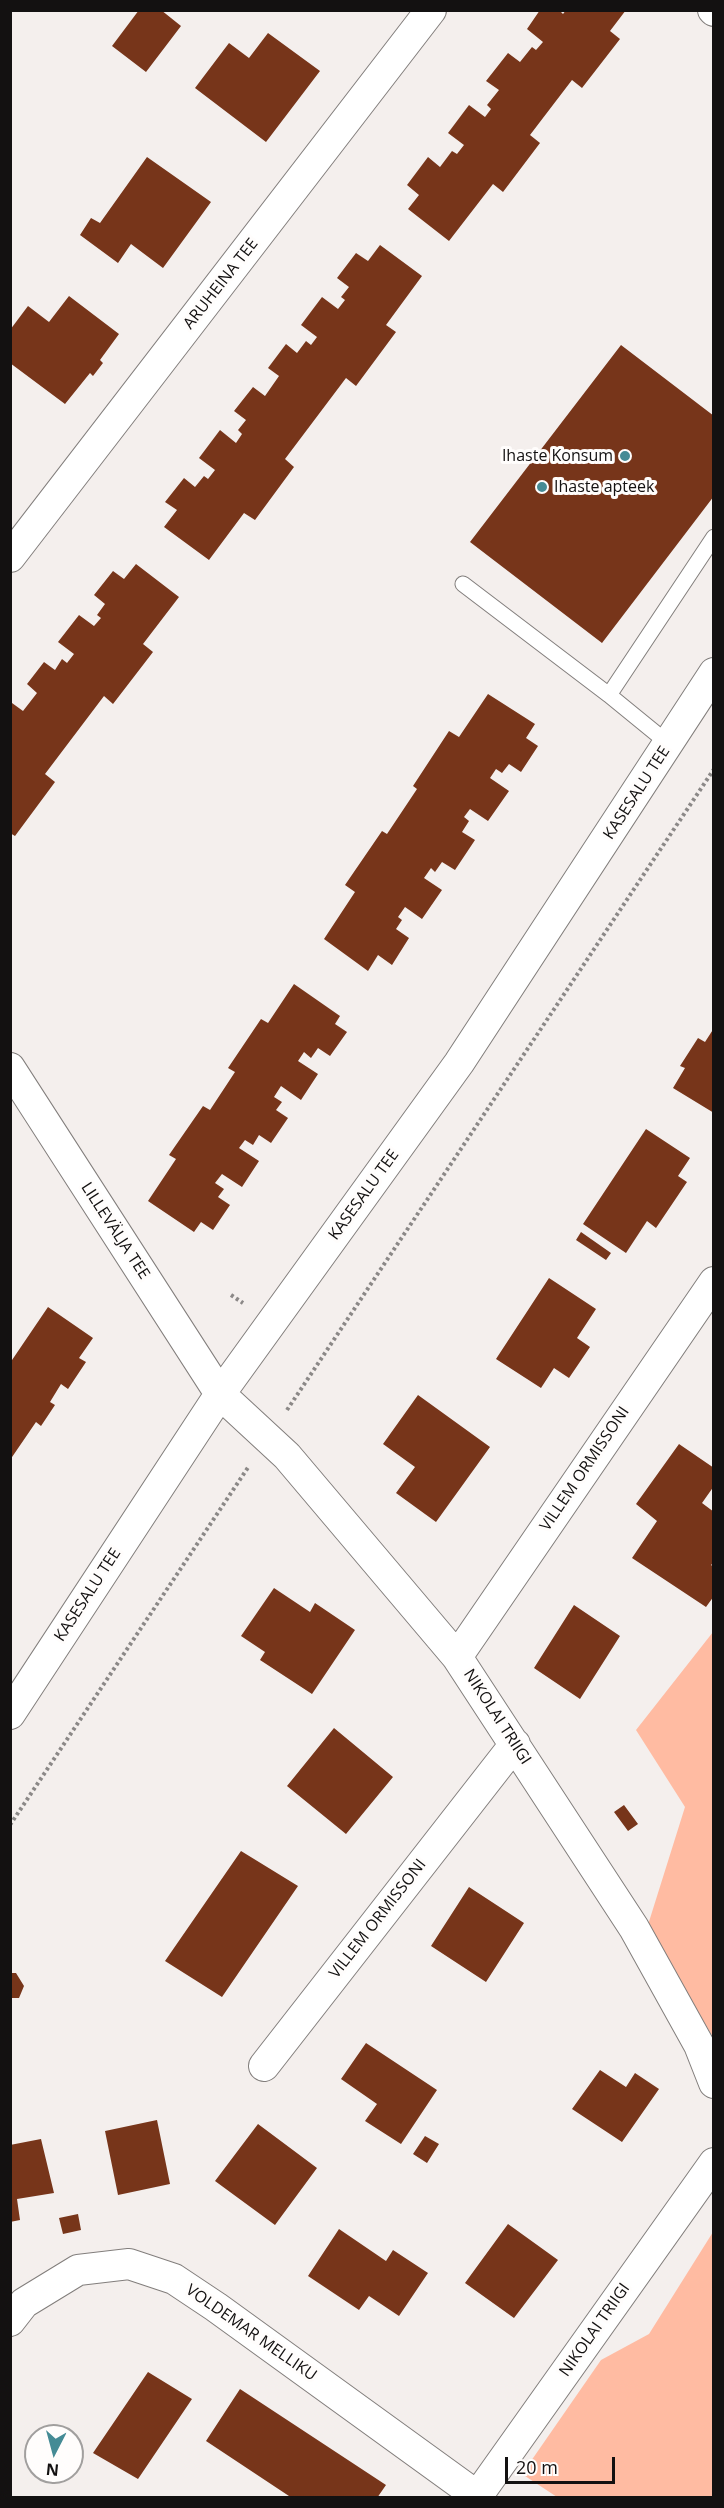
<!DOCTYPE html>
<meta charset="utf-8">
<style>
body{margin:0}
#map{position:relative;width:724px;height:2508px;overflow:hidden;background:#f4efed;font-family:"Open Sans",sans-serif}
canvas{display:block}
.frame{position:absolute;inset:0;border:12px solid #131111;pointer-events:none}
.north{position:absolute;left:24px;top:2424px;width:60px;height:60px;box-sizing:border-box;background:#fffdfc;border:2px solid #a19f9e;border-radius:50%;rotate:186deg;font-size:16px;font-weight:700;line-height:24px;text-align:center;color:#131111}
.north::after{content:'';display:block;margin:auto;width:21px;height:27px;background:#458b95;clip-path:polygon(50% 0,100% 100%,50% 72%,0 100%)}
.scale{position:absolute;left:505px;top:2457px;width:110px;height:27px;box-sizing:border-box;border:3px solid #131111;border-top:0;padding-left:8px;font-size:18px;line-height:21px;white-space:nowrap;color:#131111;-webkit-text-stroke:4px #fffdfc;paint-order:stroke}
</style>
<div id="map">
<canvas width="724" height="2508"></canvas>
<div class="frame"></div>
<div class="north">N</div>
<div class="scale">20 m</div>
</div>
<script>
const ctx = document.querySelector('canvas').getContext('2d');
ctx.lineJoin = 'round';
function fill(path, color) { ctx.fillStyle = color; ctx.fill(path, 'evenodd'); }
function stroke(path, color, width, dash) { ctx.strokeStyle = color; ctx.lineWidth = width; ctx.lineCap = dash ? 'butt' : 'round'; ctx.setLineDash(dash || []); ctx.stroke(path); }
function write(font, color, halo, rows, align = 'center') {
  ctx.font = font + ' "Open Sans",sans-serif'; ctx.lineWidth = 6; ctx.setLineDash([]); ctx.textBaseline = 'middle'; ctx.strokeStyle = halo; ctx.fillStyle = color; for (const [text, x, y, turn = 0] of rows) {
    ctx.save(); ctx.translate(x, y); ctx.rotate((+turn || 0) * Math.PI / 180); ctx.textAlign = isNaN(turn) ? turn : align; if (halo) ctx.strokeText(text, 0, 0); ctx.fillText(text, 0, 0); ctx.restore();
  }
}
fill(new Path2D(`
 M713,1632V2037L647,1928L685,1807L636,1730Z
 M713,2232V2497H557L522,2474L601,2360L649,2334Z`), '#ffbba2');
fill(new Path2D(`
 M139,10H161L181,26L146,72L112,46Z
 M540,10H559L563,14L566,10H626L610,31L620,39L582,88L572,80L530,135L540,143L503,192L493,184L449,241L408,209L419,195L407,185L428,157L440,167L452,151L457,154L464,145L448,133L469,105L485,117L491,109L487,105L499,90L486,81L508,53L520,62L532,47L536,50L543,42L527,29Z
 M268,33L320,71L266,142L195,88L229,43L249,58Z
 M147,157L211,202L163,268L131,244L118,263L80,235L91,218L100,223Z
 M380,245L422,276L386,325L396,332L356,386L346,378L285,459L294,467L255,520L244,513L209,560L164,527L177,510L165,502L184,478L195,487L204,476L208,479L215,470L199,458L220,430L236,443L242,434L238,430L246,420L234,411L253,387L265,396L279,376L268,368L286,344L297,353L306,341L311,345L317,337L301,325L322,297L338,309L345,300L341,297L349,287L337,278L356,253L368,261Z
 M69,296L119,334L100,360L103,363L93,376L90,373L65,404L10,363V330L28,306L49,322Z
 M621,345L714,416V496L602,643L470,542Z
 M136,564L179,597L143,644L153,652L113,704L104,696L45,774L55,782L15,836L10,833V705L12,703L23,711L37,693L27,684L44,662L55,670L62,659L67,663L74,654L58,642L79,615L94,626L101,618L97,615L105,604L94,595L113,571L124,579Z
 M488,694L535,724L526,738L538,746L521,772L509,764L502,773L496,769L490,778L509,791L488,821L470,809L464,817L469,821L462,832L475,840L455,870L442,862L435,872L431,868L424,878L442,890L422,919L405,907L398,917L402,920L396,929L409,938L392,965L378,955L368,971L324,939L355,892L345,885L382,831L387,834L417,789L413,786L449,731L459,737Z
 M294,984L340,1016L335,1024L347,1032L330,1056L318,1048L311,1058L304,1052L298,1061L318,1074L301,1100L281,1086L274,1097L282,1102L276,1110L288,1118L271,1143L259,1135L253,1145L245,1140L239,1148L259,1161L242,1187L222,1174L215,1183L224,1189L218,1197L230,1205L213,1230L201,1222L194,1232L148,1201L176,1159L169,1155L203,1106L210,1110L235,1072L228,1068L261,1019L268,1023Z
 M714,1028V1113L673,1088L685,1068L680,1066L698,1038L705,1042Z
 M646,1129L690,1158L678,1176L687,1182L656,1228L647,1221L626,1253L583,1224Z
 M581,1232L611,1253L606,1260L576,1240Z
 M549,1278L596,1309L577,1338L590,1347L569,1378L554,1368L541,1388L496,1359Z
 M48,1307L93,1338L79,1358L86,1362L68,1389L61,1384L50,1402L55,1405L41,1426L36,1422L10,1460V1363Z
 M418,1395L490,1447L436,1522L396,1493L415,1467L383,1444Z
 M679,1444L714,1468V1486L702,1503L714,1512V1562L711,1565L714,1567V1596L706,1607L632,1558L657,1521L636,1504Z
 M274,1588L310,1612L315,1603L355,1630L312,1694L260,1660L265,1652L241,1636Z
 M574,1605L620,1636L580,1699L534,1668Z
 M334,1728L393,1777L346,1834L287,1786Z
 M624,1805L638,1824L628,1831L614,1812Z
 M241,1851L298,1886L222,1997L165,1961Z
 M469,1887L524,1923L486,1982L431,1946Z
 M10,1973H16L24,1986L19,1998H10Z
 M366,2043L437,2090L401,2144L365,2121L377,2104L341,2079Z
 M600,2070L626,2087L635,2073L659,2089L622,2142L572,2109Z
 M157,2120L170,2184L118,2195L105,2131Z
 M258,2124L317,2168L275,2225L215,2181Z
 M425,2136L439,2144L427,2163L413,2154Z
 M41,2139L54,2193L17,2199L20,2220L10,2222V2145Z
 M78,2214L81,2230L63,2234L59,2218Z
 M508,2224L558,2260L514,2318L465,2283Z
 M339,2229L386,2261L393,2250L428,2273L399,2316L369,2296L359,2310L308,2276Z
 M148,2372L192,2399L138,2479L93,2453Z
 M240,2389L386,2485L377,2498H292L206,2441Z`), '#77351a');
const service = new Path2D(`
 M463,584L609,695L669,744
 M609,695L714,537`);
const minor = new Path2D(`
 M713,10L714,11
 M10,557L431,10
 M10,1068L220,1394L287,1456L457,1657L634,1928L699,2045L714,2083
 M457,1657L714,1282
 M10,1714L220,1394L459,1063L714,673
 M264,2066L515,1744
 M10,2321L24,2303L78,2270L129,2264L174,2279L216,2307L477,2496
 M476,2498L714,2163`);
stroke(service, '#827e7c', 17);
stroke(minor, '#827e7c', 32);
stroke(new Path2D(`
 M231,1295L243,1303
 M287,1410L714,769
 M10,1825L249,1466`), '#8b8887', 4, [3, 3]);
stroke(service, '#fff', 15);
stroke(minor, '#fff', 30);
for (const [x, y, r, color] of [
 [625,456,6,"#458b95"],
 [542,487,6,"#458b95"]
]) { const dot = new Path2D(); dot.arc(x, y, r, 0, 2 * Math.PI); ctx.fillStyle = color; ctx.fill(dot); stroke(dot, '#fffdfc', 2); }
write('16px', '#131111', '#fffdfc', [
 ["ARUHEINA TEE",221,284,-52],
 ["KASESALU TEE",637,793,-57],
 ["KASESALU TEE",364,1195,-54],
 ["LILLEVÄLJA TEE",115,1231,57],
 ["VILLEM ORMISSONI",585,1469,-56],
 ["KASESALU TEE",88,1595,-57],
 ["NIKOLAI TRIIGI",497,1717,57],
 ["VILLEM ORMISSONI",378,1919,-52],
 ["NIKOLAI TRIIGI",595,2330,-55],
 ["VOLDEMAR MELLIKU",251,2333,35]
]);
write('16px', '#131111', '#fffdfc', [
 ["Ihaste Konsum",613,456],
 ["Ihaste apteek",554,487,"left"]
], 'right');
</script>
